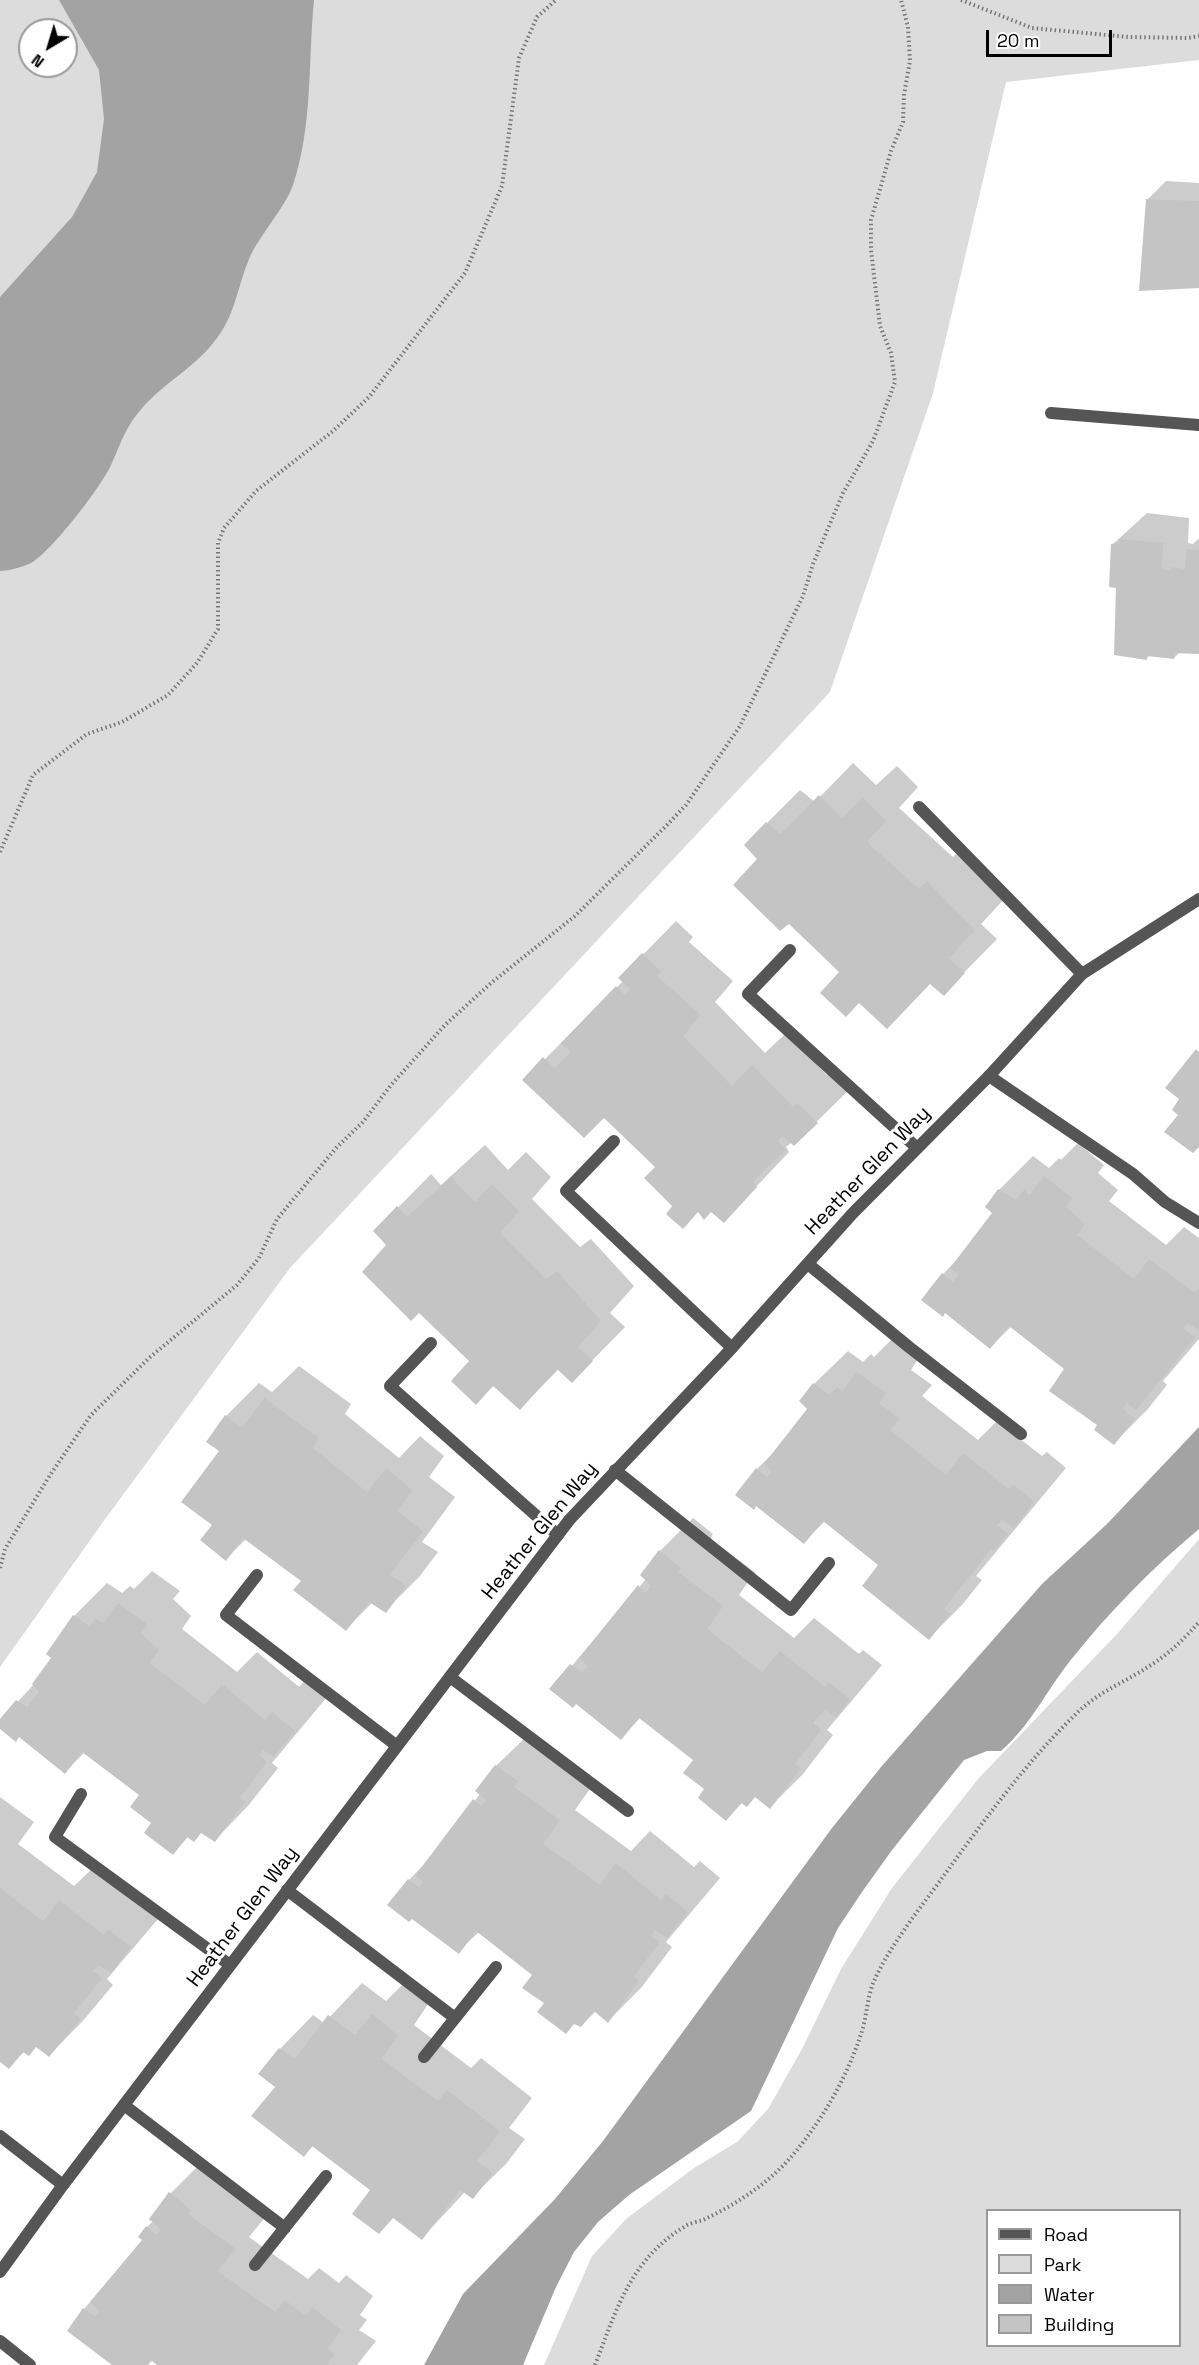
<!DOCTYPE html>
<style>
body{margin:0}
#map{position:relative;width:1199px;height:2365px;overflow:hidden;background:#fff;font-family:"Space Grotesk",sans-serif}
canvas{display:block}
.legend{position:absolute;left:986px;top:2209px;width:195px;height:138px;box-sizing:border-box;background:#fff;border:2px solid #999;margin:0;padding:8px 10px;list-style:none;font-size:18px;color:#000}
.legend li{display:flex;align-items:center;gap:12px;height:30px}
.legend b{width:30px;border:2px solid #999}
.north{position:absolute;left:18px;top:18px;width:60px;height:60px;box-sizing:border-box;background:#fff;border:2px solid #999;border-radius:50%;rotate:218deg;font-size:16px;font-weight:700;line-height:24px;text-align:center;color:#000}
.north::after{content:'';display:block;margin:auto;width:21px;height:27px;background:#000;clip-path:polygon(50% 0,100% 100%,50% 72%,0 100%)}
.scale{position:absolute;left:986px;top:30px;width:126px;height:27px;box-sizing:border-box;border:3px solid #000;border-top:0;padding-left:8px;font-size:18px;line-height:21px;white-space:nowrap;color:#000;-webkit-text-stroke:4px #fff;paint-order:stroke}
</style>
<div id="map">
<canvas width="1199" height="2365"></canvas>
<ul class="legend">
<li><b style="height:8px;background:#555"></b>Road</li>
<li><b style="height:16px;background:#dcdcdc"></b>Park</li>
<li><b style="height:16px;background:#a3a3a3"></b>Water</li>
<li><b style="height:16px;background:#c4c4c4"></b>Building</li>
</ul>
<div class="north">N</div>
<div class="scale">20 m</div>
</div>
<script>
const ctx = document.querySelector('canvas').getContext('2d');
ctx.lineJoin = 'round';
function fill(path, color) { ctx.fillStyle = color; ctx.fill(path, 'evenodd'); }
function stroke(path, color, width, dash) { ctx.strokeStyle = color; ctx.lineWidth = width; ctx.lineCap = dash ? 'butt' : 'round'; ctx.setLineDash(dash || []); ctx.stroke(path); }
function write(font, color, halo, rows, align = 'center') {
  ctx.font = font + ' "Space Grotesk",sans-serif'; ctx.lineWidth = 6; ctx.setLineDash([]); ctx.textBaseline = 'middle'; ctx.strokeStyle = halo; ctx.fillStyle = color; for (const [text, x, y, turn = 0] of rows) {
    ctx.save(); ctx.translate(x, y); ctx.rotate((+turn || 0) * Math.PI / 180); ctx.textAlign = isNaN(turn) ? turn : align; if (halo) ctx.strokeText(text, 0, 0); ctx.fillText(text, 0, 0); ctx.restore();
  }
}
fill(new Path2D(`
 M0,0H1199V60L1006,82L933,393L830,692L290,1268L103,1522L0,1667ZM30,30H66V66H30Z
 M1199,1539V2365H544L592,2256L626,2219L694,2168L737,2142L768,2109L802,2049L841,1969L892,1888L978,1779L1117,1634ZM988,2210H1180V2346H988Z`), '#dcdcdc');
fill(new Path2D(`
 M59,0H314C308,62 313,125 293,185C285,208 260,234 249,259C237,288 235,317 214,342C192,370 160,385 138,413C124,430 120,446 111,465C102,486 50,553 31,563C22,567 9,571 0,571V297L72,217L97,172L104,119L99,70Z
 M1199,1427V1529C1152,1568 1108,1613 1070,1661C1046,1691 1031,1725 1001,1751H987L964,1760L892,1850L862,1892L838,1928L751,2111L629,2195L598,2222L574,2252L556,2287L523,2365H424L463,2294L555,2199L603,2141L832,1828L881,1767L1042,1584L1107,1524Z`), '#a3a3a3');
fill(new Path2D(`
 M1166,181L1199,183V286L1148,199Z
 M1147,513L1189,518L1188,543L1193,544L1199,538V653L1180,652L1174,658L1150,655L1147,658L1118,587L1112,545Z
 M853,763L876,785L897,766L918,787L899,808L953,857L961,849L1007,896L981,924L997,939L943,994L930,983L841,972L759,859L767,823L800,790L815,802Z
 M676,921L693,937L689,942L733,981L715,1002L765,1053L786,1033L827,1075L831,1071L850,1089L794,1144L792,1142L786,1147L789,1152L724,1221L712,1210L675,1206L657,1167L604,1116L524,1080L623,981L620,978Z
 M1078,1143L1104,1165L1098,1173L1118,1190L1109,1201L1166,1245L1184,1227L1199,1238V1339L1163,1381L1167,1385L1147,1410L1114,1443L1098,1424L1066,1368L1012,1326L990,1347L943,1274L961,1256L994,1213L987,1207L999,1190L1033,1156L1049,1168L1059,1158L1061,1160Z
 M485,1145L508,1170L526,1152L551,1177L532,1199L580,1247L591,1239L634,1286L610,1313L625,1327L572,1381L559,1369L520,1408L471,1361L388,1245L375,1231L431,1174L441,1185Z
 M892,1339L918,1359L911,1370L932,1385L922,1396L978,1440L997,1421L1042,1456L1047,1452L1066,1468L976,1576L982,1580L962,1605L929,1638L880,1565L825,1521L804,1542L757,1469L779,1447L809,1409L814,1384L848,1351L863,1362L871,1354L874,1357Z
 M299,1366L351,1404L345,1414L399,1458L420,1436L444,1456L429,1477L455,1497L422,1542L438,1552L419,1577L385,1611L373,1602L346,1629L303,1581L246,1539L226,1559L214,1525L226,1416L259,1383L272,1392Z
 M693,1518L713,1534L710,1539L755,1572L739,1595L794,1638L814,1618L859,1654L863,1650L882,1665L827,1730L833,1735L803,1774L770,1807L756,1796L747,1805L743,1802L726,1819L706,1789L695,1759L641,1717L621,1738L576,1702L552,1689L646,1579L660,1551Z
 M152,1571L180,1591L173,1599L191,1616L182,1629L237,1672L257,1652L299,1687L306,1679L327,1697L272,1763L278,1768L248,1806L215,1840L202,1832L189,1836L173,1853L153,1822L142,1795L85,1752L65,1772L20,1736L16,1740L0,1728V1721L34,1684L53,1657L74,1616L107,1583L122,1593L130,1586L134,1589Z
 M530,1733L592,1786L575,1810L631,1851L650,1831L694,1867L700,1861L720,1878L666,1942L672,1947L641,1988L608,2021L596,2011L581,2026L546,2003L534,1974L479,1932L458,1952L409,1880L431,1857L480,1794L477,1791L496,1766Z
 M0,1797L34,1822L18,1844L74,1886L93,1868L163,1913L107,1979L113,1985L82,2022L49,2055L36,2046L25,2051L9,2067L0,2061Z
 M406,1981L430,2001L414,2025L471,2068L481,2058L532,2098L509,2128L525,2139L506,2164L472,2197L465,2192L422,2238L394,2217L372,2190L314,2145L304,2155L277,2086L261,2074L280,2049L313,2015L324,2023L362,1983L386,2001Z
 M204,2160L267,2215L249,2237L308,2279L319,2268L339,2283L346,2275L373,2296L360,2315L367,2320L359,2330L376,2341L357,2365H159L153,2360L148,2365H114L84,2309L144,2240L147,2227L153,2221L151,2219L171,2193Z`), '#0003');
fill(new Path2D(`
 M1146,199L1199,201V288L1139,291Z
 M1119,539L1163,543L1162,569L1171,570V567L1185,569L1186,549L1199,550V654L1175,653L1174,659L1147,656V660L1114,655L1116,588L1109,587L1111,544L1119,543Z
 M819,795L842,818L863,798L886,821L867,842L919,889L927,881L975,930L949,958L965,973L944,996L930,984L887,1029L859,1003L846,1017L820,993L839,972L789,924L780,931L733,885L757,859L744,845L766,822L780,834Z
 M642,953L661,971L657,976L701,1015L683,1036L732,1086L752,1065L793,1107L797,1103L818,1123L794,1146L782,1136L778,1141L786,1150L753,1181L757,1187L724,1223L711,1212L704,1220L698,1212L683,1229L666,1214L672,1206L644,1178L655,1167L604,1118L584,1138L522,1080L543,1057L554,1068L571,1052L561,1043L616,986L625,995L630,989L618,978Z
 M1196,1049L1199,1052V1147L1193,1153L1164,1132L1178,1115L1172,1110L1179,1099L1165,1088Z
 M1044,1176L1072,1198L1066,1207L1085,1224L1077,1235L1134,1279L1149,1259L1195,1293L1199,1289V1331L1188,1323L1183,1328L1196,1337L1136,1410L1127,1403L1123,1409L1135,1419L1114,1445L1094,1430L1097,1425L1049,1391L1064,1369L1009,1326L990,1349L945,1313L943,1317L921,1300L942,1273L953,1282L959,1274L950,1268L992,1213L985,1207L998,1189L1016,1200L1024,1190L1030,1195Z
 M451,1177L475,1202L492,1184L519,1211L500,1233L546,1279L557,1271L601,1321L578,1347L593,1361L572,1383L557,1369L520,1410L493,1386L476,1405L451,1381L469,1361L419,1313L411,1321L362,1272L386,1245L373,1231L397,1206L407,1217Z
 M857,1372L886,1393L879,1403L900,1419L890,1430L946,1475L963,1453L1009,1489L1013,1484L1034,1502L1014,1528L1002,1520L997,1525L1008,1534L993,1551L991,1549L944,1609L950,1614L929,1640L862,1586L878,1565L823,1521L804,1544L756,1506L754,1510L735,1495L756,1468L767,1477L772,1471L764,1464L807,1409L799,1401L813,1383L829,1395L837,1387L842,1391Z
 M264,1398L319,1438L313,1448L367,1492L386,1468L412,1490L397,1511L423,1531L390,1575L406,1586L386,1613L369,1602L346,1631L293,1590L301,1581L243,1538L226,1561L200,1540L212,1525L181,1502L219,1451L206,1442L225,1415L242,1428Z
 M659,1550L681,1568L678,1572L723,1606L707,1629L762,1672L780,1651L825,1687L829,1682L850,1699L836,1718L825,1709L813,1723L821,1730L795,1764L801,1768L770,1809L755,1797L747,1807L741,1803L726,1821L698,1798L704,1789L683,1773L693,1760L639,1718L621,1740L576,1704L573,1708L549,1689L570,1664L582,1672L588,1666L579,1658L638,1585L645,1593L651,1586L640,1575Z
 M118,1603L148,1625L141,1633L159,1650L150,1663L205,1705L222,1684L265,1720L272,1712L295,1731L274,1757L263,1750L259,1755L267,1762L240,1797L245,1802L215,1842L201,1833L194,1842L187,1837L173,1855L144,1833L151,1823L130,1807L139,1795L82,1752L65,1774L19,1737L16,1742L0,1729V1719L16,1700L27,1707L39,1692L32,1684L51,1658L46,1654L73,1615L89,1626L96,1618L103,1623Z
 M495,1765L518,1781L514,1787L560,1820L543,1844L600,1885L616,1863L661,1900L666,1894L688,1912L667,1938L655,1930L651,1936L660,1942L634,1976L639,1981L608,2023L594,2011L581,2027L574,2024L566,2034L537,2012L544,2003L522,1988L532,1975L476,1931L459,1954L412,1919L409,1922L387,1905L408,1879L419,1887L423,1882L415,1876L473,1799L481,1806L487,1801L475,1791Z
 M0,1888L43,1921L59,1900L104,1935L108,1929L131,1947L111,1973L99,1965L93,1971L102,1978L74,2013L81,2019L49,2057L36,2047L29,2056L23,2052L9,2069L0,2062Z
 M372,2014L398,2035L382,2059L438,2101L447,2090L500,2131L477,2161L493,2173L473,2199L460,2190L422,2240L393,2218L379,2234L352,2214L370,2190L312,2146L304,2157L251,2116L275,2087L258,2074L279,2048L295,2059L328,2015L355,2035Z
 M169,2192L191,2210L188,2214L236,2249L217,2271L275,2312L285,2300L306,2316L312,2307L341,2330L328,2349L335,2354L327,2364L330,2365H157L151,2360L147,2365H112L67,2331L83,2308L95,2316L100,2311L90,2302L142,2240L138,2237L146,2226L156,2235L161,2230L149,2219Z`), '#c4c4c4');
stroke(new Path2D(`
 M961,0L1032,28L1128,37L1188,38L1199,36
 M0,852L33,775L87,734L122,722L168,695L197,663L218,629V543L224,528L256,491L333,431L369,397L465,273L502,186L519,58L537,17L556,0
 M0,1568L5,1549L50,1475L91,1415L149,1358L237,1285L259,1258L277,1219L336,1148L363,1122L391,1085L445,1025L491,983L575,916L666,826L686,805L740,726L803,596L813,564L843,493L873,441L895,382L891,353L880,326L871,250V220L891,151L903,122L904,95L910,61L908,27L901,0
 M595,2365C616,2311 630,2260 684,2227C689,2223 697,2222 703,2220C739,2203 772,2181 797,2150C825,2115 847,2077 861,2034C867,2017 867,1997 874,1981C890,1945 922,1906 945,1874C985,1819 1028,1760 1077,1713C1098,1692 1127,1681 1151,1665C1170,1653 1185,1638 1199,1622`), '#777', 4, [1.5, 3]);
stroke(new Path2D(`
 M919,807L1082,974
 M790,950L748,994L916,1147
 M989,1076L1133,1174L1165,1202L1199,1223
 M614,1141L566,1191L732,1348
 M808,1264L909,1347L1021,1434
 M431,1343L390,1386L558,1535
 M615,1470L791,1610L829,1563
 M257,1575L226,1615L397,1746
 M450,1677L628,1811
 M81,1794L55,1837L230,1965
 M287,1890L455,2018
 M424,2057L496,1967
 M124,2105L285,2228
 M0,2136L63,2185
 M255,2265L326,2176`), '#555', 12);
stroke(new Path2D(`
 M1051,413L1199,425
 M0,2272L63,2185L570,1519L730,1350L853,1213L989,1076L1082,974L1199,899
 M0,2341L30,2365`), '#555', 12);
write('20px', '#000', '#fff', [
 ["Heather Glen Way",868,1171,-46],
 ["Heather Glen Way",540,1531,-51],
 ["Heather Glen Way",243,1917,-53]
]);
</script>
